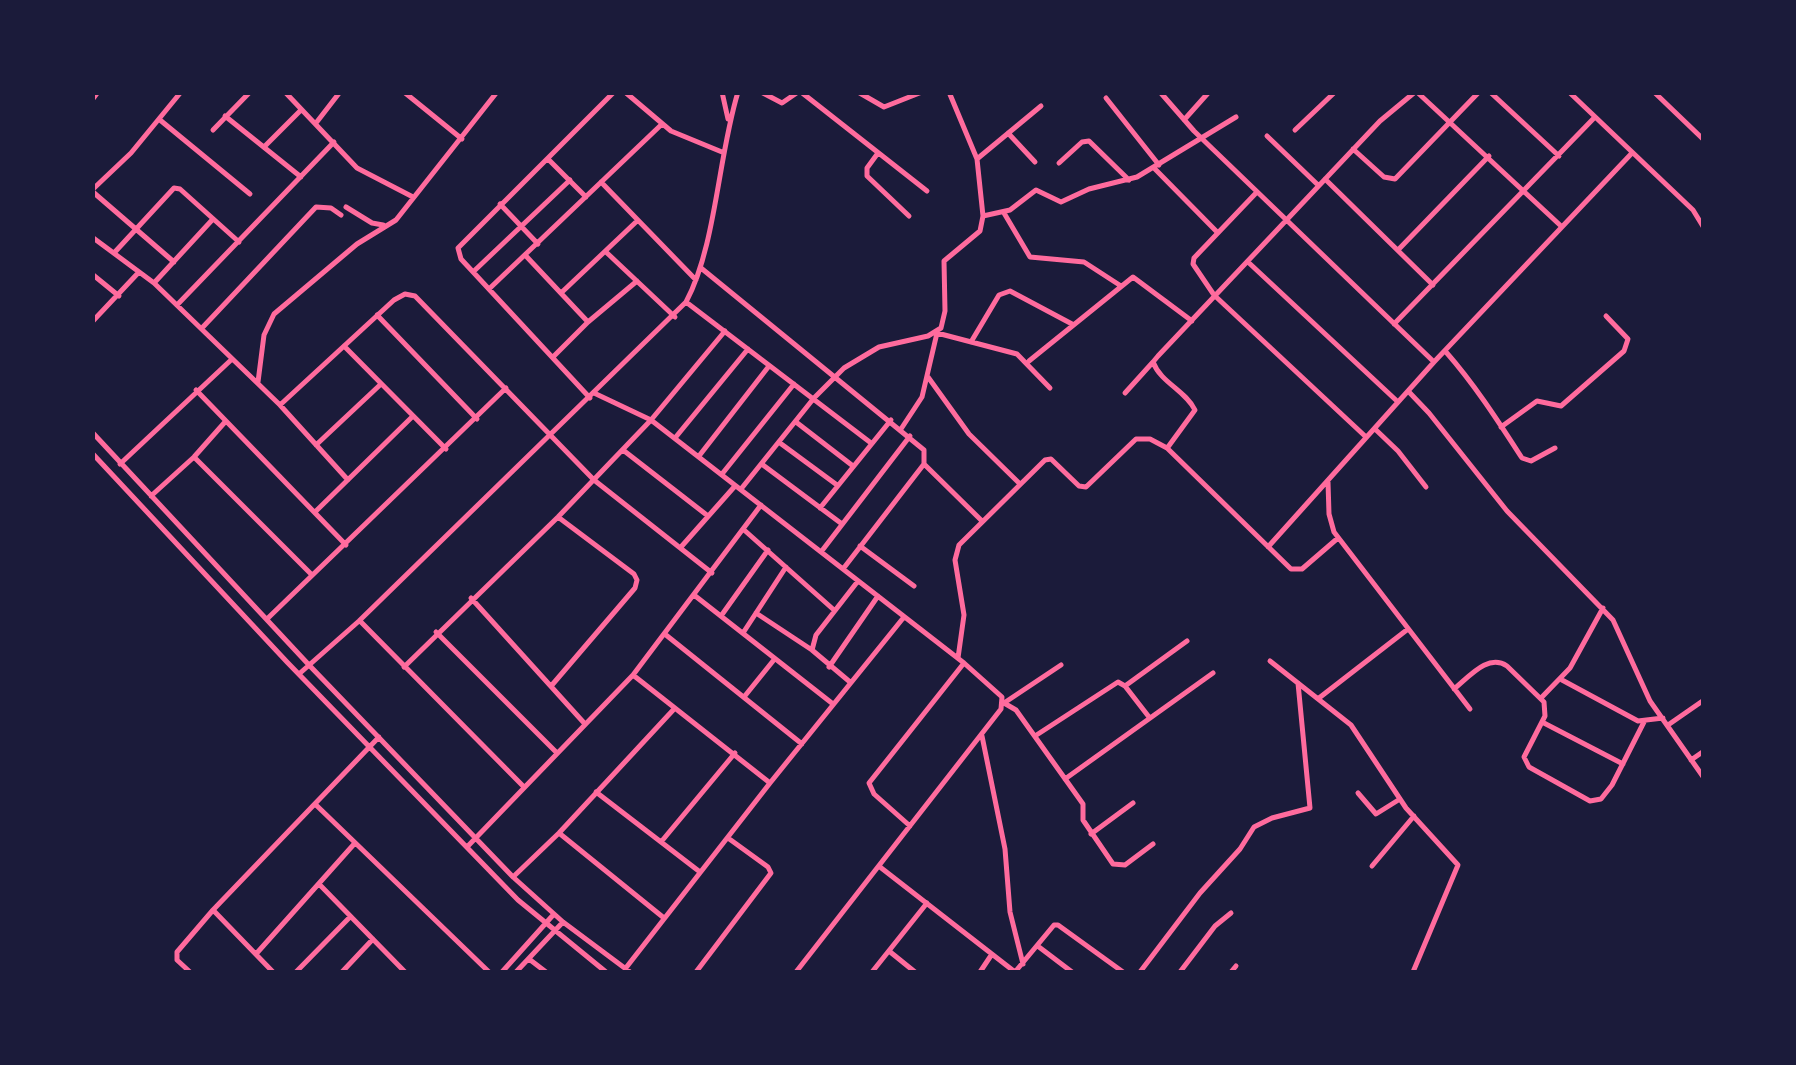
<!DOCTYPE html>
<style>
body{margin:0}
#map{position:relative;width:1796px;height:1065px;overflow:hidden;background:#1b1b3a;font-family:"Golos Text",sans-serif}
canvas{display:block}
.frame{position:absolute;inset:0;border:95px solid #1b1b3a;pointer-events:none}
</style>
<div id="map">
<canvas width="1796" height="1065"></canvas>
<div class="frame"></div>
</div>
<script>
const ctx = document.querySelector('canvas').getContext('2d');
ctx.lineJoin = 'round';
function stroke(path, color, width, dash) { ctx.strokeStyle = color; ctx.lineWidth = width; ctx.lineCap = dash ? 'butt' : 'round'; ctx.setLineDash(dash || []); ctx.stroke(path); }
stroke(new Path2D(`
 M285,92L357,168L413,197
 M404,92L462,139
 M625,92L671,131L722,152
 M722,92L728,119
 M761,92L782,103L798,92
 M801,92L927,191
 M858,92L884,107L922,92
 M1160,92L1194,131L1434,362
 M1417,92L1561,226
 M1490,92L1559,156
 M1569,92L1693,210L1704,228
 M1654,92L1704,140
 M1106,98L1159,165
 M92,100L98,92
 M225,116L301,177
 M160,120L250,194
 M1184,120L1209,92
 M316,123L340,92
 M213,130L250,92
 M1295,130L1335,92
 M1008,133L1035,162
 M1267,136L1318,185
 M265,146L301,110
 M1353,149L1384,177L1395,179L1479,92
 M878,153L867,168V176L909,216
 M977,159L1041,106
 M549,160L586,197
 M1059,163L1082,142L1089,141L1129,180
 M1154,168L1218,233
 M1325,179L1433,285
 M601,182L696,280
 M92,190L131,153L181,92
 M93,192L174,262
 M1256,193L1194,258L1193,264L1214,295L1366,437
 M500,204L538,244
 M346,207L372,223L383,225
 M1004,213L1030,257L1084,262L1121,286
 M983,216L1010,210L1036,190L1061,202L1089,189L1137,177L1236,117
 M92,237L154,283L280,405L348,480
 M1398,250L1489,156
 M606,252L675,317
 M114,253L174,188L180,189L239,242
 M526,256L588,322L553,357
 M1248,262L1398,402
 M701,268L924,450V464L843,569
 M473,272L570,180
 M92,274L119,296
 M154,283L213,219
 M489,289L661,125
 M561,293L637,221
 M686,302L871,443
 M177,305L334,142
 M377,315L477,419
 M92,322L139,272
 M588,322L637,281
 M1394,324L1595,117
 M202,328L316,207L331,208L341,215
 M971,342L999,295L1010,291L1072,324
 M344,346L446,449
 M1446,352C1475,385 1498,421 1522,458L1531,461L1555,448
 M1029,361L1133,277L1192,321
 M928,377L969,434L1019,483
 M258,382L264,335L274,314L357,244L396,220L497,92
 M196,390L346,545
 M1409,392L1429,413L1507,511L1613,620L1650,701L1704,778
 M594,393L651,420L964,663L1002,697L1001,709L796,972
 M1125,393L1153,362
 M590,398L461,259L458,248L614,92
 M280,405L394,300L405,294L415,296L594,480L712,573
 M796,422L853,466
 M1501,427L1537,401L1561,406L1624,351L1628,339L1606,316
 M901,429L922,397L937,333L1017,354L1050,388
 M1375,429L1398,451L1426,487
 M92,432L309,665L513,877L563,922L630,972
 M675,438L748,349
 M780,443L837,485
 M316,445L381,384
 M1168,447L1195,410C1185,390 1161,383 1153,362L1158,356L1380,121L1415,92
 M623,450L708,516
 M92,453L287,662L518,900L606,972
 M699,456L769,366
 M194,457L312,575
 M120,464L231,360
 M924,464L981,520
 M763,465L842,524
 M722,474L794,384
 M1328,482L1329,514L1334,532L1470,709
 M741,489L814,398L844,368L879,347L928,336L941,328L945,311L944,261L980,231L983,216L977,159L949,92
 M151,496L194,457L225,422
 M820,508L891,420
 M315,512L412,417
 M743,529L834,610
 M860,546L914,586
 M681,547L735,486
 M1268,547L1434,362L1632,153
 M821,552L910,436
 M694,595L833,704
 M471,598L585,724
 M756,613L812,650
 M721,616L768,550
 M268,618L506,388
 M360,621L523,786
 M436,632L556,752
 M743,633L786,567
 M666,635L802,744
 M958,658L964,615L955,560L959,545L1045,460L1051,459L1079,486L1086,487L1136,439H1150L1167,448L1291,569H1302L1338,538
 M1270,661L1351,725L1406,808L1458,865L1413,972
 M1061,665L1004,703L1016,710L1083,804V820L1113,864L1125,865L1153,844
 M404,667L558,517L651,420L725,331
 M829,667L878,596
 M299,674L359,621L686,302C716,246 718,157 738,92
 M633,675L770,783
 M1562,680L1638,721L1663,718
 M850,682L812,650L816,635L858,581
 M552,685L635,588L637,580L634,574L558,517
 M1125,686L1187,641
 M1454,689C1469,677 1488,653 1507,666L1544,702L1545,716L1524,757L1529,767L1590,801L1601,799L1612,785L1644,722
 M744,697L773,661
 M1542,697L1570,668L1603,608
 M1319,698L1408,629
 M1542,722L1623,764
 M1668,725L1704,700
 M982,736L1005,849L1010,912L1023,964
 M1035,736L1118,682L1125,686L1149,717
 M1691,760L1704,751
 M1065,779L1213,673
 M596,792L700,872
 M1358,793L1376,814L1400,799
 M315,804L489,972
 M910,826L874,794L869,783L964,663
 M559,833L664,918
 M1091,834L1133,803
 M661,842L735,753
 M467,847L633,675L761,505
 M1372,866L1414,816
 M880,867L1015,972
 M513,877L559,833L675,708
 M319,884L405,972
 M213,910L273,972
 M1039,947L1072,972
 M889,951L915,972
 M256,954L355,843
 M529,959L546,972
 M625,969L770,783L904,617
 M190,972L177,960V952L213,910L379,737
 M296,972L350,917
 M342,972L373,939
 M502,972L554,914
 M516,972L563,922
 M696,972L771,873L768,867L728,838
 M872,972L927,903
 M980,972L992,954
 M1015,972L1054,925H1058L1123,972
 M1140,972L1200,893L1240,849L1254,827L1272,818L1310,808L1298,683
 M1180,972L1215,926L1231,913
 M1231,972L1236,966`), '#ff6b9d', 5);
</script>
